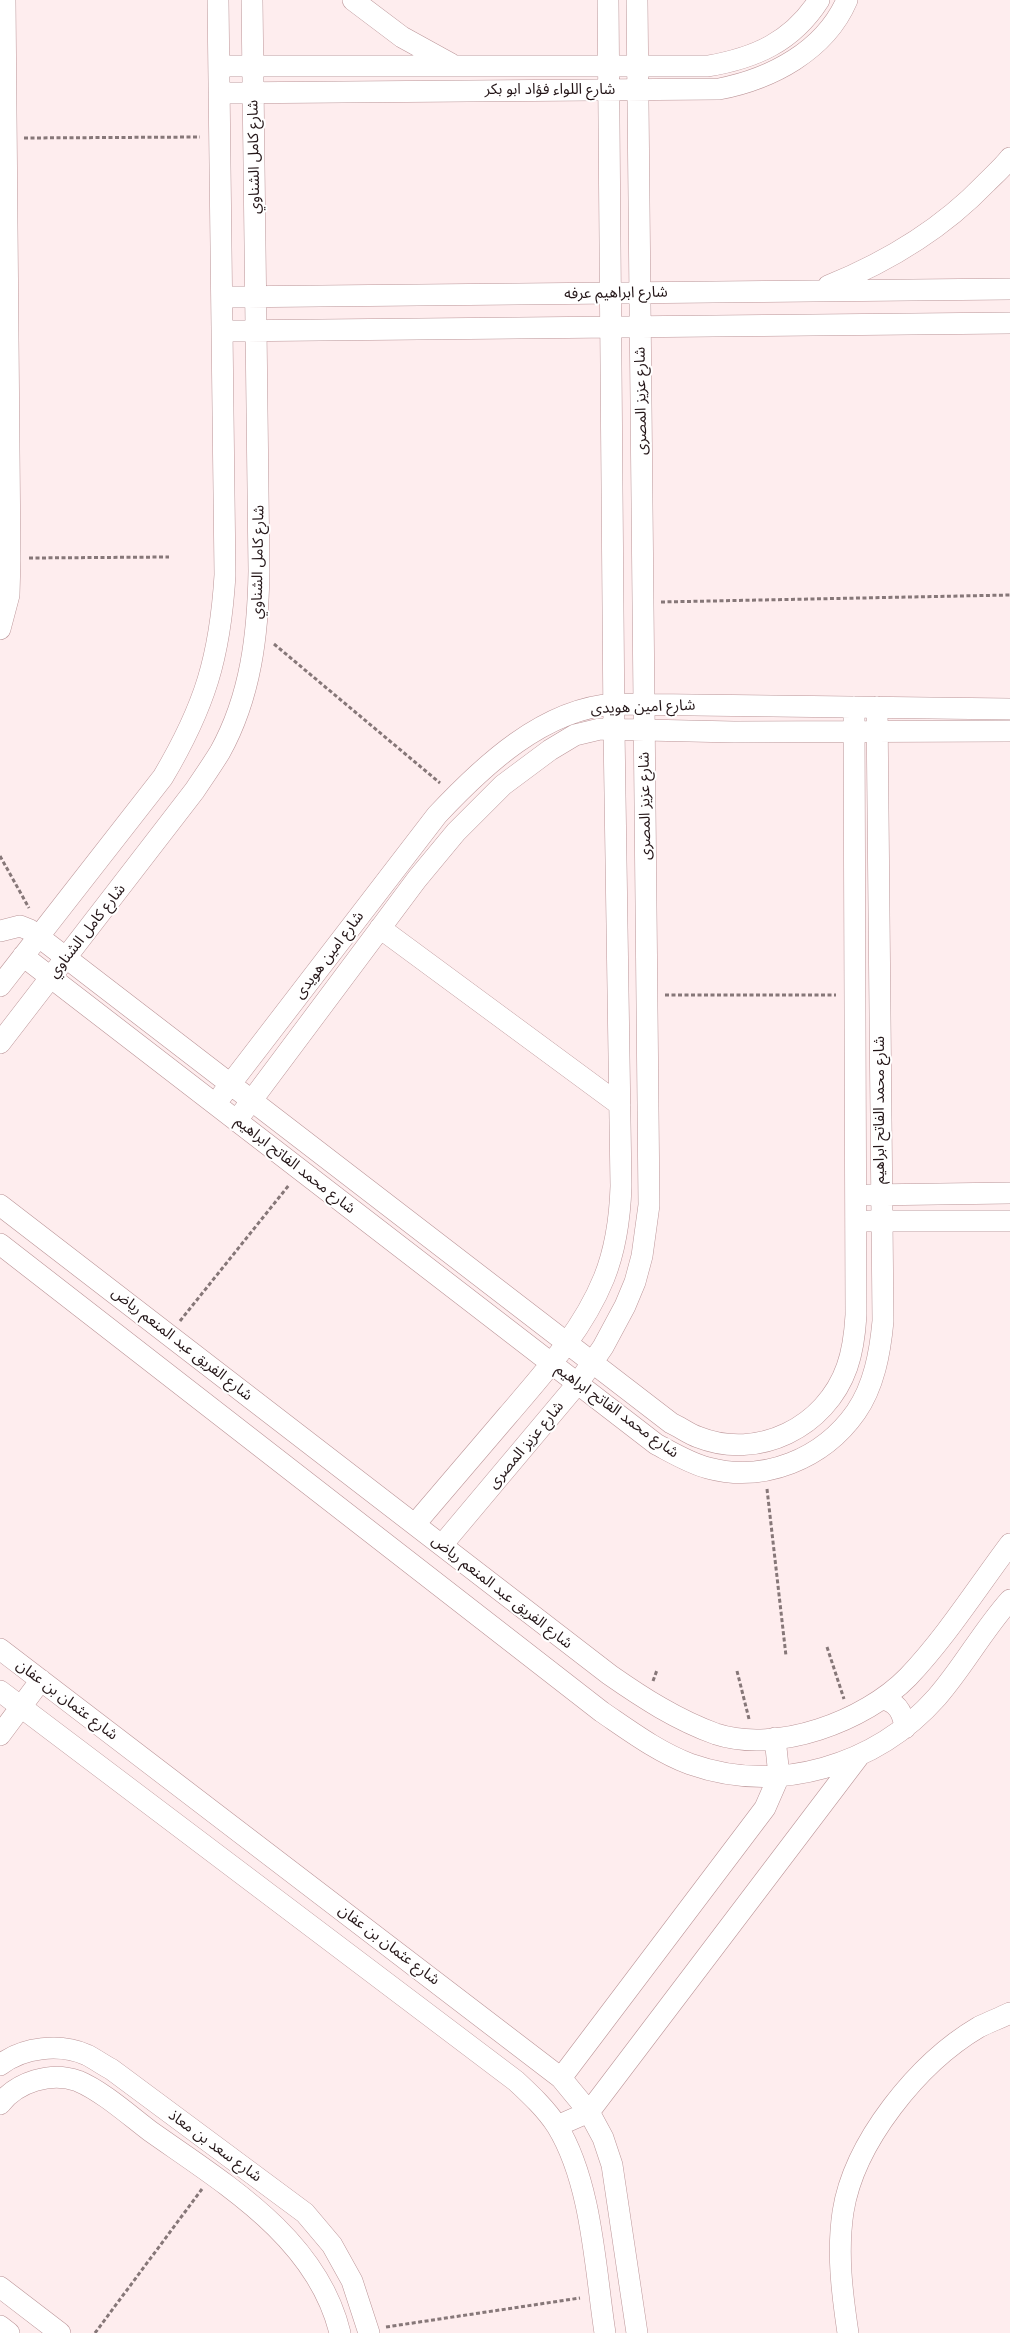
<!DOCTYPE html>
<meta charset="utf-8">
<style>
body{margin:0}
canvas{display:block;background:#feedee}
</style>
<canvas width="1010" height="2333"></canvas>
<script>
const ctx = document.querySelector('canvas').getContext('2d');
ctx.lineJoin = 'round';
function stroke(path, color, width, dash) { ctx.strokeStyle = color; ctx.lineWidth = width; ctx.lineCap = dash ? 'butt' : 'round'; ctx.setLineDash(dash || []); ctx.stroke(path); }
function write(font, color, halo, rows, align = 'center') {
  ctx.font = font + ' Montserrat,"Noto Sans Arabic",sans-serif'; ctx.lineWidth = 4; ctx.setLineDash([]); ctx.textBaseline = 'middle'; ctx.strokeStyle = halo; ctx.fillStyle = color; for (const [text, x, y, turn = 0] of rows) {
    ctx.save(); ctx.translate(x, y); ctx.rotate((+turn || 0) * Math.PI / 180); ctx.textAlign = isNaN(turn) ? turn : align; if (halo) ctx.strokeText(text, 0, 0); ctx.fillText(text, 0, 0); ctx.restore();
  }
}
const minor = new Path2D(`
 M353,0L402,37L451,64
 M219,66H708C755,58 792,42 819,0
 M219,93L719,89C771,79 825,51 847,0
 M828,286C887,262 942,229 986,183C994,175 1003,167 1010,158
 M222,297L1010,289
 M222,331L1010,323
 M0,629L9,595L10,559L5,0
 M380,928L620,1105
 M0,931L20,926L30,930L671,1423C680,1427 689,1434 698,1437C758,1461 826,1427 847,1367C853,1350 855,1332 856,1315L854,707
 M23,956L656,1444C673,1453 689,1463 708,1468C764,1483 823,1459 856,1412C874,1386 880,1353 883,1321L877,707
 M0,986L163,777C205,706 220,657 225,575L218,0
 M0,1043L195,790C203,778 212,765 220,752C251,696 258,634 259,571L252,0
 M222,1095L437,815C483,766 543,709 614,704L1010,709
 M243,1112L417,879L456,832L503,785L550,750L575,735L600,729L734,732L1010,731
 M868,1195L1010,1193
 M0,1205L610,1675C643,1698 677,1720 716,1734C777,1754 865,1721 908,1677C946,1637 977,1588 1010,1544
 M868,1221H1010
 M0,1244L602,1712C630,1731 658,1752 690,1764C778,1795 876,1766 937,1697C964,1666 983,1630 1010,1600
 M415,1524C446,1488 477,1451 508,1415C544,1373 583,1330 604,1278C616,1248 620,1218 621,1186L614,729L608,0
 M442,1545L578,1383L603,1347L625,1306L635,1282L642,1256L649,1205L637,0
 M0,1649L561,2078L589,2112L603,2138L612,2165L637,2333
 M0,1691L516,2081C531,2095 546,2109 557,2126C592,2183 595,2268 605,2333
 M882,1699C898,1702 903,1713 905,1728
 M0,1735L41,1680
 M0,2065C23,2047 60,2043 87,2055C95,2059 103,2065 111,2069L305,2213L332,2245L352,2281L369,2333
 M561,2078L765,1808L779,1776L775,1738
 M0,2104C17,2082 51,2071 78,2081C102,2091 129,2115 150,2131C225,2184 317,2238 340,2333
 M557,2126L589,2112L859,1756
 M0,2287L60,2333
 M0,2326L9,2333
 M848,2333C842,2293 837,2253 843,2212C854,2142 918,2063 979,2027C989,2022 1000,2018 1010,2013`);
stroke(minor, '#bb9598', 22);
stroke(new Path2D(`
 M24,138L200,137
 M29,558L169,557
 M661,602L1010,595
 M274,644L440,783
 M0,856L29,908
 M665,995H836
 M180,1321L289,1185
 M767,1489L786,1656
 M827,1647L844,1699
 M737,1671L749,1719
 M653,1681L657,1670
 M386,2327L580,2298
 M95,2333L202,2189`), '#867778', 3, [4, 2.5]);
stroke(minor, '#fff', 21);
write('15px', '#231517', '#fff', [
 ["شارع اللواء فؤاد ابو بكر",550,90],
 ["شارع كامل الشناوي",254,157,-91],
 ["شارع ابراهيم عرفه",616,293,-1],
 ["شارع عزيز المصرى",641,401,-91],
 ["شارع كامل الشناوي",258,562,-89],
 ["شارع امين هويدى",643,707,-2],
 ["شارع عزيز المصرى",645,806,-91],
 ["شارع كامل الشناوي",87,931,-52],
 ["شارع امين هويدى",329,955,-53],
 ["شارع محمد الفاتح ابراهيم",880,1110,-90],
 ["شارع محمد الفاتح ابراهيم",295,1165,38],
 ["شارع الفريق عبد المنعم رياض",182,1344,38],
 ["شارع محمد الفاتح ابراهيم",617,1411,36],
 ["شارع عزيز المصرى",526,1445,-50],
 ["شارع الفريق عبد المنعم رياض",502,1592,38],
 ["شارع عثمان بن عفان",67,1700,37],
 ["شارع عثمان بن عفان",389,1945,37],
 ["شارع سعد بن معاذ",215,2146,36]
]);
</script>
